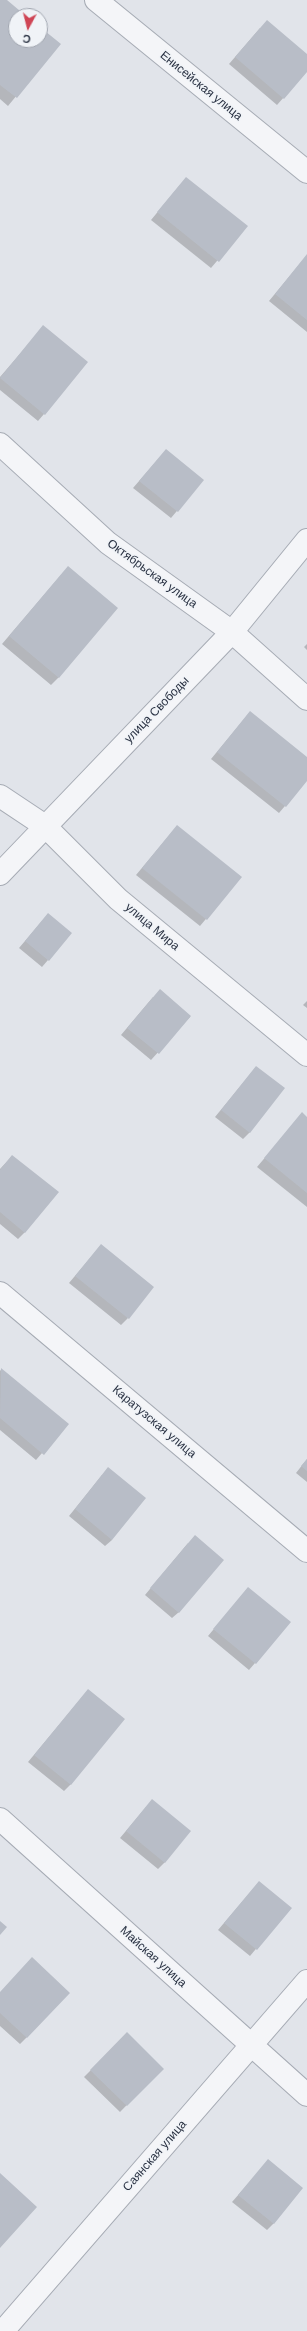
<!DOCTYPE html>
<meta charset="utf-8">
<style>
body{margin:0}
#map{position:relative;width:307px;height:2331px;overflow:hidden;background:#e1e4ea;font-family:Arial,sans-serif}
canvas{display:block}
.north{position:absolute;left:8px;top:8px;width:40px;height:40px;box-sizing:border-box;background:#f0f3f7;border:1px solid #a0a5af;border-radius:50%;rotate:187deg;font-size:11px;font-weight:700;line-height:16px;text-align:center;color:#293142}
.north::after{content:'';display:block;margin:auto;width:14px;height:18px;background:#cf4555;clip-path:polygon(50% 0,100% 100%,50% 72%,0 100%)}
</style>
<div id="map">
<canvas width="307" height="2331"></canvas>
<div class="north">С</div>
</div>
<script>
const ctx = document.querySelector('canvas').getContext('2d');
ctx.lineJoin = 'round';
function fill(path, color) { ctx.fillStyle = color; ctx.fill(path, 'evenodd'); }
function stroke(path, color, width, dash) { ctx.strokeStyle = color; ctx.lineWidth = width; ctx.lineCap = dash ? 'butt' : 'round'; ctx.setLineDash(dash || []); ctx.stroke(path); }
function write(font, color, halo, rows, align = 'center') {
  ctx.font = font + ' Arial,sans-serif'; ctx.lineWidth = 3; ctx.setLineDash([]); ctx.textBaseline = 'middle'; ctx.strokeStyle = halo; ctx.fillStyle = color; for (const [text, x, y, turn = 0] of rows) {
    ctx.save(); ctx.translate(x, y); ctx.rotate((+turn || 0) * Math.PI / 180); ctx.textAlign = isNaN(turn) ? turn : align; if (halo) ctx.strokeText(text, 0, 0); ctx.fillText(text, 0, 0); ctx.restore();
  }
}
fill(new Path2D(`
 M0,0H5L25,16H16V40H40V28L59,44L8,106L0,99Z
 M260,28L307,56V71L277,105L229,64Z
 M180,185L246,227L211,268L151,220Z
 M307,255V332L269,301Z
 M43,327L44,414L38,421L0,390V377Z
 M166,450L203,480L171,518L133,488Z
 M61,575L59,677L51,685L2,644Z
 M307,644V650L304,647Z
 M250,712L307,758V780L279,813L211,759Z
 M177,826L241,877L200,926L136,875Z
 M42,921L48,960L42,967L19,948Z
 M153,997L190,1017L151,1060L121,1035Z
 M307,1001V1008L303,1005Z
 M256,1067L250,1132L243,1139L215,1117Z
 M302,1114L307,1118V1207L257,1167Z
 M12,1156L25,1232L18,1239L0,1224V1169Z
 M101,1245L128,1318L121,1325L69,1283Z
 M0,1370L67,1424L36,1460L0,1430Z
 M307,1459V1482L296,1473Z
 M102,1475L112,1540L105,1546L69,1516Z
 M188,1543L179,1612L172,1618L145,1595Z
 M248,1588L255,1663L249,1670L208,1636Z
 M88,1690L71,1784L64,1791L28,1762Z
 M146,1807L165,1862L158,1869L120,1838Z
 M259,1882L290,1908L250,1956L218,1930Z
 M0,1993L27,2037L20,2044L0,2026Z
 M127,2034L162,2069L120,2112L84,2077Z
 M268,2161L274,2223L267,2230L232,2202Z`), '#0003');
fill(new Path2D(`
 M0,0H7L26,16H16V40H40V27L61,44L17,98L0,85Z
 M267,20L307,54V72L284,99L235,57Z
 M186,177L248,226L219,262L157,212Z
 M307,254V320L275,294Z
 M43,325L88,362L45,415L0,378Z
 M166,449L204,480L178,512L139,481Z
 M68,566L118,608L59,678L9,636Z
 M250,711L307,757V781L286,807L217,752Z
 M177,825L242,877L207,920L142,868Z
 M48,913L72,933L49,961L25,941Z
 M160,989L191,1016L159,1054L127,1028Z
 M256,1066L285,1088L250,1133L221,1110Z
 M302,1112L307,1117V1193L264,1158Z
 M12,1155L59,1192L25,1233L0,1212V1170Z
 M101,1244L154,1287L129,1319L75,1276Z
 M1,1368L69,1424L44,1455L0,1418Z
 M307,1459V1471L301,1466Z
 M108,1467L146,1498L112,1540L75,1509Z
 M195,1535L224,1560L179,1613L150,1588Z
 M248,1587L291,1622L256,1664L213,1629Z
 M88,1689L125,1719L71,1785L34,1755Z
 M152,1799L191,1831L165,1863L126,1831Z
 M259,1881L292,1908L257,1950L224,1923Z
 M0,1921L7,1927L0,1935Z
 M32,1957L70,1993L27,2038L0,2013V1992Z
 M127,2032L164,2069L127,2106L90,2070Z
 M268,2159L303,2188L274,2224L238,2195Z
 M0,2173L37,2207L0,2248Z`), '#b8bdc7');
const street = new Path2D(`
 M96,0L307,172
 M0,444L108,543L232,632L307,699
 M0,796L45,826L118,899L307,1055
 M0,874L232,632L307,540
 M0,1293L307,1551
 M0,1819L307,2095
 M3,2331L307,1981`);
stroke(street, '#a6abb4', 24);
stroke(street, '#f4f5f8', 22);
write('12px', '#293142', '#f0f3f7', [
 ["Енисейская улица",201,86,39],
 ["Октябрьская улица",152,574,36],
 ["улица Свободы",157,710,-46],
 ["улица Мира",152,927,40],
 ["Каратузская улица",154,1422,40],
 ["Майская улица",153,1957,42],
 ["Саянская улица",155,2156,-49]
]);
</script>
